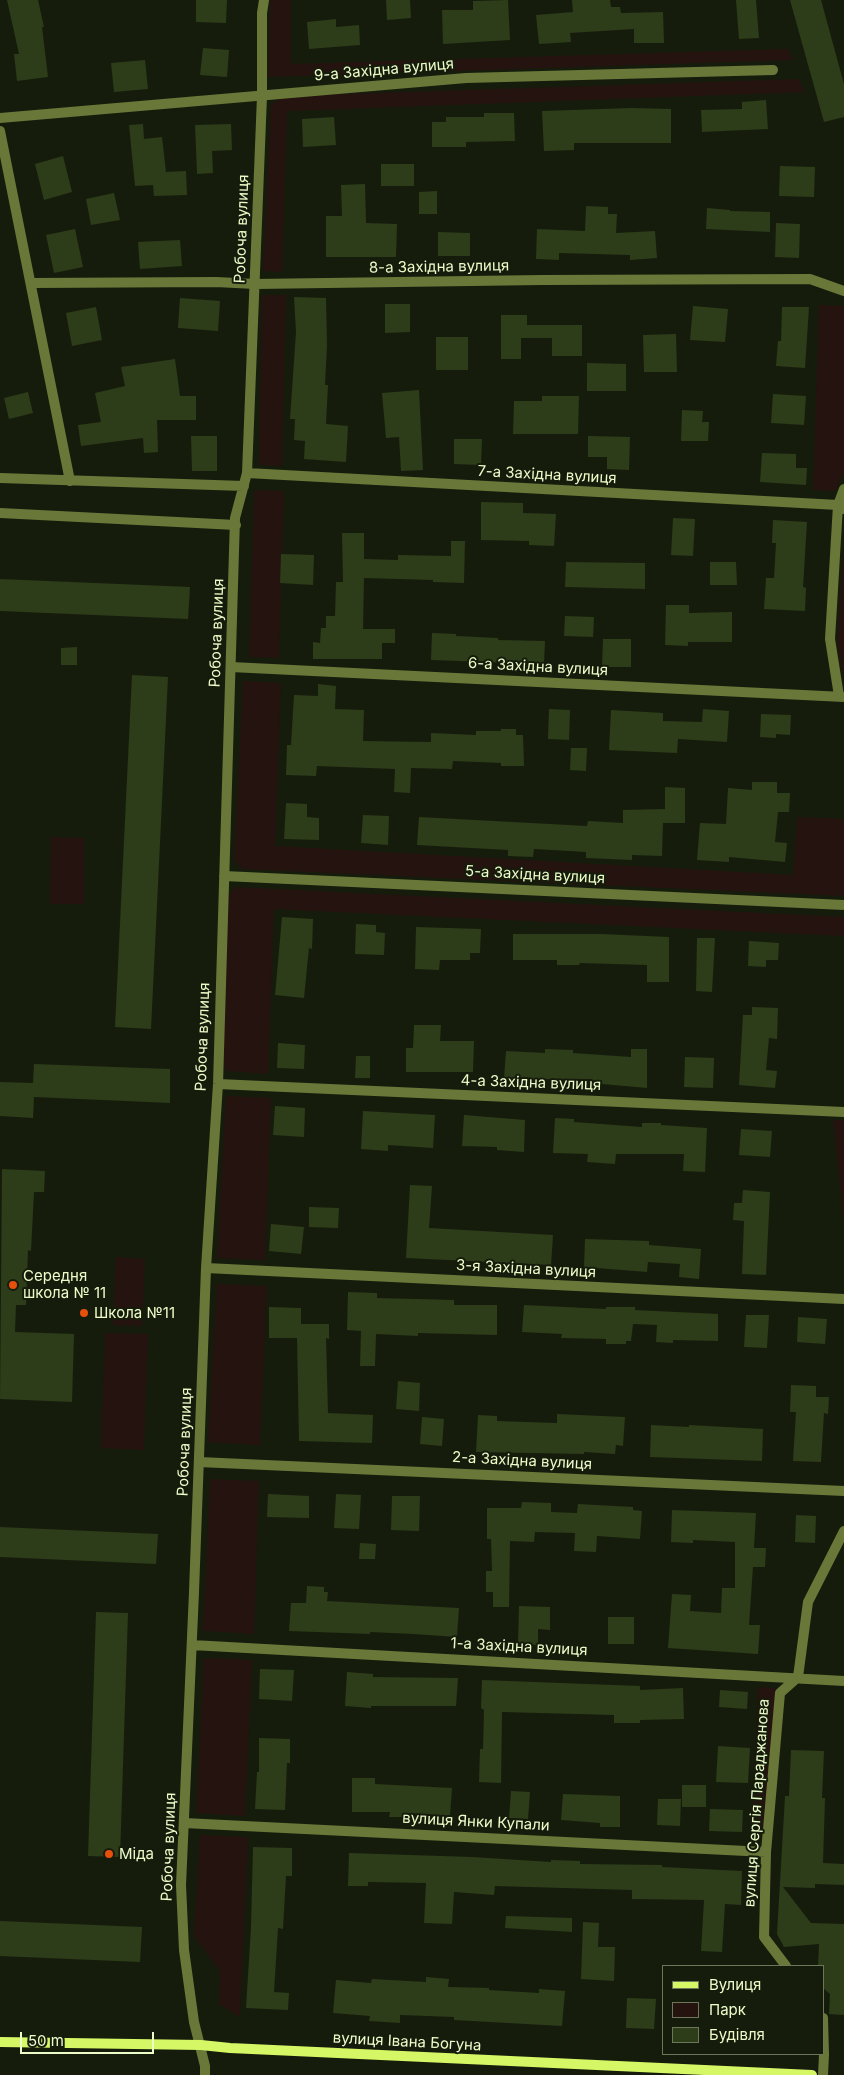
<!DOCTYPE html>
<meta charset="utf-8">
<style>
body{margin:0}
#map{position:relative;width:844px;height:2075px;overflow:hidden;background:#161c0c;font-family:Inter,sans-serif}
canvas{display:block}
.legend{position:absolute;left:662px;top:1965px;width:162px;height:90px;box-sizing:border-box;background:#161c0c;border:1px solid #6c7658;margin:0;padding:6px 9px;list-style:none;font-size:15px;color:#ecfcc9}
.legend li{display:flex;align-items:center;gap:10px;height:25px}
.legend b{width:25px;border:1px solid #6c7658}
.scale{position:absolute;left:20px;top:2032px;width:134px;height:22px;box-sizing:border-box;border:2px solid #ecfcc9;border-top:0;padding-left:6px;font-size:15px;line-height:18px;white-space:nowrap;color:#ecfcc9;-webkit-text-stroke:4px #161c0c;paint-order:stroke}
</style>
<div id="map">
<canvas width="844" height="2075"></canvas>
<ul class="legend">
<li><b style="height:6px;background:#d5f765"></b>Вулиця</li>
<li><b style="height:14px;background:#25130f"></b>Парк</li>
<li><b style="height:14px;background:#2d3c19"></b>Будівля</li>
</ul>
<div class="scale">50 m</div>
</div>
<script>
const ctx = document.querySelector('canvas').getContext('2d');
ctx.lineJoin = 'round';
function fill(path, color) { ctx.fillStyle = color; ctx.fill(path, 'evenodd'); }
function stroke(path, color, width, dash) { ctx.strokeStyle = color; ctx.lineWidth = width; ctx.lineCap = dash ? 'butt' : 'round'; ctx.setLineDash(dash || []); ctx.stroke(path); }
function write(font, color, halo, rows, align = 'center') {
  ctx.font = font + ' Inter,sans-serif'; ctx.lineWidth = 4; ctx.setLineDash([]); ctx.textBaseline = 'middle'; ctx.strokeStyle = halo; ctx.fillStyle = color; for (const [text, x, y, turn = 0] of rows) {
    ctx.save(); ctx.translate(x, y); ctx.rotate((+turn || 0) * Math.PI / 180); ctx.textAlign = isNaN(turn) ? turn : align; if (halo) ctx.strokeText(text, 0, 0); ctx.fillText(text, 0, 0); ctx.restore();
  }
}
fill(new Path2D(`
 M270,0H291V64L788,49L793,60L268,77Z
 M799,79L804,92L287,111L282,272L263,271L271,105L283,96Z
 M262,295H286L282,466L259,465Z
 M819,305L844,306V472L835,491L813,490Z
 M254,490L284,491L279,658L249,657Z
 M844,546V680L837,642Z
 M243,681L281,683L275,846L793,875L797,817L844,819V896L242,869L234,860Z
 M51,837L84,838V904H50Z
 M235,887L844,917V936L274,909L268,1074L227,1071L222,1065L229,895Z
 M226,1096L271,1098L265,1260L217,1258Z
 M833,1120H844V1225Z
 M116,1257L145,1259L142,1326L113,1325Z
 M217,1284L267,1286L260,1445L208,1442Z
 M105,1333L148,1334L144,1450L101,1448Z
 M210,1479L259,1481L254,1634L203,1631Z
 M204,1658L252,1660L245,1816L196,1813Z
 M758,1687L776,1688L765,1838L751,1839Z
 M200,1835L248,1837L240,2017L219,2004L220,1971L194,1936Z`), '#25130f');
fill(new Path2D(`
 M7,0H38L44,27H42L48,77L17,81L14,54H19Z
 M196,0H227L226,23L196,22Z
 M386,0H410L411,18L387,20Z
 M508,0L510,40L443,44L442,10H473V1Z
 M572,0H610L611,7H620L621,13L663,12L664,43H634V29L570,33L571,42L539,44L536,15L573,12Z
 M736,0H756L759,38L739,39Z
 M790,0H821L844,84V117L824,122Z
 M336,19V27L359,25L360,45L309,49L307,22Z
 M203,48L229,50L227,77L200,75Z
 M145,60L148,89L114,92L111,63Z
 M766,100L768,129L702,132L701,110L742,109V102Z
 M632,108L671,109V143H574V150L544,151L542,111Z
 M484,113H514L515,141L466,142V147H432V122H446V117H484Z
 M334,117L336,145L303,147L302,119Z
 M143,124L144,139L162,137L166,172L186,171L187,195L154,196L153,185L135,186L129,125Z
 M231,124L232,150L212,151L213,173L197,174L195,125Z
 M63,156L72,192L44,200L35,164Z
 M381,164H414V186H381Z
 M780,166L815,167L814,197L779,196Z
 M365,184L366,223L397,224L396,257H326V216H342L341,185Z
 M437,191V214H419V192Z
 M114,193L120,220L91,225L86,199Z
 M586,206L608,207V214H617L616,233L655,231L657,258L630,260V255L559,253V260L536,259L537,229L585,231Z
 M707,208L730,210V211L770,212V232L706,229Z
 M776,223L800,224L799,258L775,257Z
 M75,229L83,267L54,273L46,235Z
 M438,232L470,233V256H438Z
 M180,240L182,266L140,269L138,242Z
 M294,297L326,298L327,345L325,385H328L326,424L348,426L346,462L304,459L305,441L294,440L295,419H290L296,332Z
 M180,298L220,301L218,331L178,328Z
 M385,304H410V332L385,333Z
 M693,306L728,309L725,342L690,340Z
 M96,307L102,340L72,346L66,313Z
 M782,307H809L805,368L776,366L778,341H781Z
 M501,315H527V325H582V356H552V338H521V359H501Z
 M676,334L677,372H644L643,335Z
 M436,337H468V370H436Z
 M175,359L180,396H196V420H157L158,452L144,453L143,438L81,446L78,425L101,422L95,393L125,386L121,367Z
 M587,363L626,364V391H587Z
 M419,390L423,470L401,471L399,437L386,438L382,393Z
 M28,392L33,413L9,419L4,398Z
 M773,394L806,396L804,425L771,423Z
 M542,396H579L578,434H513L514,401H542Z
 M682,410L703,411L702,422H709L708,441H681Z
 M191,436H217V471H192Z
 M588,436L630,437L629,470L607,469V457H588Z
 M454,439H482L481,465L454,464Z
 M762,453L796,454V468H807L806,485L760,482Z
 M481,502L523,503V513L556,514L554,546L529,545V541L481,540Z
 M673,518L695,519L693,556L671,555Z
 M773,520L807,522L803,587L806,588L805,611L764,609L766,578H774L776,543H772Z
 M342,533H364V559L398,560V555L451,556V541H465L464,583L433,582V580L364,578L363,629H395V643H382V659H313V642L320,643L321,628H326V616H335L336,582H343Z
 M281,554L314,555L313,585L280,583Z
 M566,562L645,563V589L565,587Z
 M710,562H736L737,585H710Z
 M0,579L190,587L188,619L0,611Z
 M666,605H689V613L732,612V642H688V646L665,645Z
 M565,616L594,617L593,637L564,636Z
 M432,633L456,634V636L498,638V640L545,641L544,664L431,660Z
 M603,639H631V667H602Z
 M77,647V665H61V648Z
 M132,675L168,677L151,1029L115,1027Z
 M318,684L336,686L335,709L364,710L363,741L431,742V733L476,735V731H501V729H516V735H523L524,766H501V763L453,761L452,769L411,768L410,793L394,792L395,769L317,766L316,776L286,775L287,745H291L294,695L318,696Z
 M549,709L570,710L569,740L548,739Z
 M703,709L729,711L727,742L678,739L677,753L609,750L611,710L663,713V721L702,722Z
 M761,714L791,715L790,735L776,734V738L760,737Z
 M571,748H587L586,771L570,770Z
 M752,782H777V793H790L789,812H778L775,842L787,843L785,862L729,857V862L697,860L700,823L726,824L728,788L752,790Z
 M665,787L685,788V823H663L662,856L632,855V860L586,858V852L534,849L533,857L508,856V850L417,845L419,817L587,826L588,821L623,823V810L665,809Z
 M286,803L307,804V817L319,818V840L284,839Z
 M363,815L389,816L388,845L361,843Z
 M282,917L313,919L312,949L309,948L304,998L275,995Z
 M356,924L376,925V932L385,933L384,955L355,954Z
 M416,927L481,929L480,953H470V960H440L439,970L415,969Z
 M513,934H601L669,937V982H647V965L580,963L579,965H557V960H513Z
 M697,938H715L712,992L696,991Z
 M749,941L779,943L778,960H766V967L748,966Z
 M752,1007L778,1008L777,1039L769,1038L766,1070L777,1071L775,1088L739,1085L743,1015H752Z
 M414,1025H441L440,1041H474L473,1072H406V1048H413Z
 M278,1043L305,1045L304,1069L277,1068Z
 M545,1049L573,1050V1053L631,1057V1049H647V1088L591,1083V1079H504L506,1051L545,1053Z
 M356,1056H370V1078H355Z
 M685,1057L714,1058L713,1088L684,1087Z
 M34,1064L170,1069V1103L34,1097L33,1118L0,1116V1082L33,1083Z
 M275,1106L305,1108L304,1137L273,1135Z
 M363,1111L435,1115L433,1148L388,1145V1151L361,1149Z
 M464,1115L525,1120L524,1152L497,1150V1147L462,1146Z
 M555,1118L574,1119V1122L642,1127V1123H661V1125L707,1128L705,1172L683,1171L684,1154H616L615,1164L587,1162L588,1154L553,1153Z
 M741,1129L772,1131L770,1157L739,1155Z
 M2,1169L45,1171L44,1192H34L31,1251L28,1250L26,1305H16L15,1332L74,1334L72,1402L0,1399Z
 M410,1185L432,1186L429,1228L553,1235L551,1265L406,1258Z
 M743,1190L770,1192L766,1275L742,1274L744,1221L733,1220L734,1203H742Z
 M309,1207L339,1208L338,1228L309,1227Z
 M271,1224L304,1227L301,1254L269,1251Z
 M585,1239L649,1241V1245L701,1249L699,1279L679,1277L680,1264L648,1262L647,1272L584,1267Z
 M348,1292L377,1293V1298L454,1300V1305H497V1335L418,1333V1336L376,1334L375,1366H360L361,1331L347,1330Z
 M524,1305L606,1309V1307H635V1310L718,1314V1341L673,1340V1343L656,1342L657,1325L633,1324L631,1341H626V1344H606V1339L561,1338L562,1334L522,1332Z
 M269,1307L301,1308V1324H329V1339L326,1338L328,1413L373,1415L372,1443L299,1441L297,1338H269Z
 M746,1315H769L767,1348L744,1347Z
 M798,1317L827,1319L825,1344L797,1342Z
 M398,1381L420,1383L419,1411L396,1409Z
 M791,1385L816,1386V1397H829L828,1414L824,1413L821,1462L793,1461L796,1412H790Z
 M557,1414L625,1417L623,1446L616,1445L615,1454L584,1452V1454L476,1452L478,1415L497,1416V1421L557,1423Z
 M422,1417L444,1419L442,1446L420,1444Z
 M651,1425L689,1427V1425L763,1429L762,1461L650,1457Z
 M268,1494L309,1496V1518L267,1517Z
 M336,1494L361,1495L359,1529L334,1528Z
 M392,1496H420L419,1531L391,1530Z
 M522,1502L551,1503V1512L577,1513L578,1504L633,1507V1510L642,1511L640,1539L597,1536L596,1552L574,1551L575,1533L535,1532L534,1542L510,1541L509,1607H493V1592H486V1571H492L491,1539H487V1508H521Z
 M672,1510L756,1513L754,1548H766L765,1567H753L749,1625H760L758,1654L668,1648L672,1594L691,1595L690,1611L721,1613L722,1588H735V1542L693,1540V1543L671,1542Z
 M796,1515L816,1516L815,1543L795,1542Z
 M0,1527L158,1534L156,1564L0,1557Z
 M360,1543L376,1544L375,1559H359Z
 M307,1586L324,1587V1592H328L327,1601L459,1608L457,1637L413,1634L370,1632V1634L289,1631L291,1603H306Z
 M519,1606L550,1607V1630L538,1629V1645L518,1644Z
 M96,1612L128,1613L120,1857L88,1856Z
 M608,1617H634V1644H608Z
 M260,1669L294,1670L292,1701L259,1699Z
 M347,1672L373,1674V1677L458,1678L456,1706H371V1708L345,1706Z
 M482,1680L640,1686V1690L683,1688L684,1719L640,1720V1723H614V1715L502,1712L501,1783L479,1782L480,1749H483L484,1710L481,1708Z
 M720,1690L748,1692L747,1709L719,1707Z
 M259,1738L290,1739V1763H287L285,1810L255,1809L257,1772H259Z
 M718,1746L750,1748L748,1783L716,1782Z
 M791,1750L824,1751L822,1798H825L823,1863L844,1864V1885L815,1884V1888L783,1887L811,1923L844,1924V2015L829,2014L830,1994L823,1988V1966H818L819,1944L784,1947L777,1934L785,1796H789Z
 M352,1778H375V1784L452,1788L450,1816L410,1813V1817H389L390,1812H352Z
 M682,1785H706V1807H682Z
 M511,1791L530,1792L528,1819L509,1818Z
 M563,1794L620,1796V1827H600V1823L561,1820Z
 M658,1799H681L680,1826L657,1825Z
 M710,1809L743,1810L742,1832L709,1831Z
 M253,1847L292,1848V1876H286L283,1929L278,1928L274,1992L289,1993L288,2010L246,2008L251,1927Z
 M349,1853L472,1857L551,1862V1860L580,1861V1864L662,1865V1867L742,1871L741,1905L725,1904L722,1952L701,1951L704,1900L632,1899V1890L495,1886L494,1895L454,1892L452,1924L424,1923L426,1883L368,1882V1886H348Z
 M506,1916L572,1918V1932L505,1928Z
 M0,1921L142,1927L140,1962L0,1956Z
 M583,1922L599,1923L598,1947H615L614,1981L581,1979Z
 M426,1977L449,1979L448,1987L489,1988V1990L539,1993V1989L565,1991L562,2026L454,2020V2017L400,2015V2023L369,2021L370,2016L333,2013L336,1980L371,1983L372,1979L426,1982Z
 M627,1998L656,1999L654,2029L626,2028Z`), '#2d3c19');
stroke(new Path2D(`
 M0,118L466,78L773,70
 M0,131L70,481
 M32,283L216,282L255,284L542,280L810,279L844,291
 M247,473L838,505L844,509
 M0,478L244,486
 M0,513L236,525
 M231,667L844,697
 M839,696L830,639L838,505L844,489
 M224,876L844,905
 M218,1084L844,1112
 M206,1268L844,1299
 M199,1462L844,1491
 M192,1645L844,1681
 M184,1823L766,1852
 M786,1966L764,1937L766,1852L780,1693L798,1677L808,1602L844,1531
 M823,2018L824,2055L823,2075
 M205,2075V2066L194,2022L184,1950L181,1885L194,1592L206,1268L218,1084L235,518L247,473L262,96V13L264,0`), '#697839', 10);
stroke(new Path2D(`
 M0,2042L201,2045L230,2048L812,2075`), '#d5f765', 10);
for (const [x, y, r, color] of [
 [13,1285,5,"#e6500b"],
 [84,1313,5,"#e6500b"],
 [109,1854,5,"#e6500b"]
]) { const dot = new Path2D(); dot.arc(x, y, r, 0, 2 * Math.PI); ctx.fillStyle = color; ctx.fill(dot); stroke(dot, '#161c0c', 2); }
write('15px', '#ecfcc9', '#161c0c', [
 ["9-а Західна вулиця",384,70,-5],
 ["Робоча вулиця",242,229,-88],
 ["8-а Західна вулиця",439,267,-1],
 ["7-а Західна вулиця",547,475,3],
 ["Робоча вулиця",217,633,-88],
 ["6-а Західна вулиця",538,667,3],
 ["5-а Західна вулиця",535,875,3],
 ["Робоча вулиця",203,1037,-88],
 ["4-а Західна вулиця",531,1083,2],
 ["3-я Західна вулиця",526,1269,3],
 ["Робоча вулиця",185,1442,-88],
 ["2-а Західна вулиця",522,1461,3],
 ["1-а Західна вулиця",519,1647,3],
 ["вулиця Сергія Параджанова",757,1803,-86],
 ["вулиця Янки Купали",476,1822,3],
 ["Робоча вулиця",169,1847,-88],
 ["вулиця Івана Богуна",407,2042,3]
]);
write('15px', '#ecfcc9', '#161c0c', [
 ["Середня",23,1276],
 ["школа № 11",23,1293],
 ["Школа №11",94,1313],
 ["Міда",119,1854]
], 'left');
</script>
